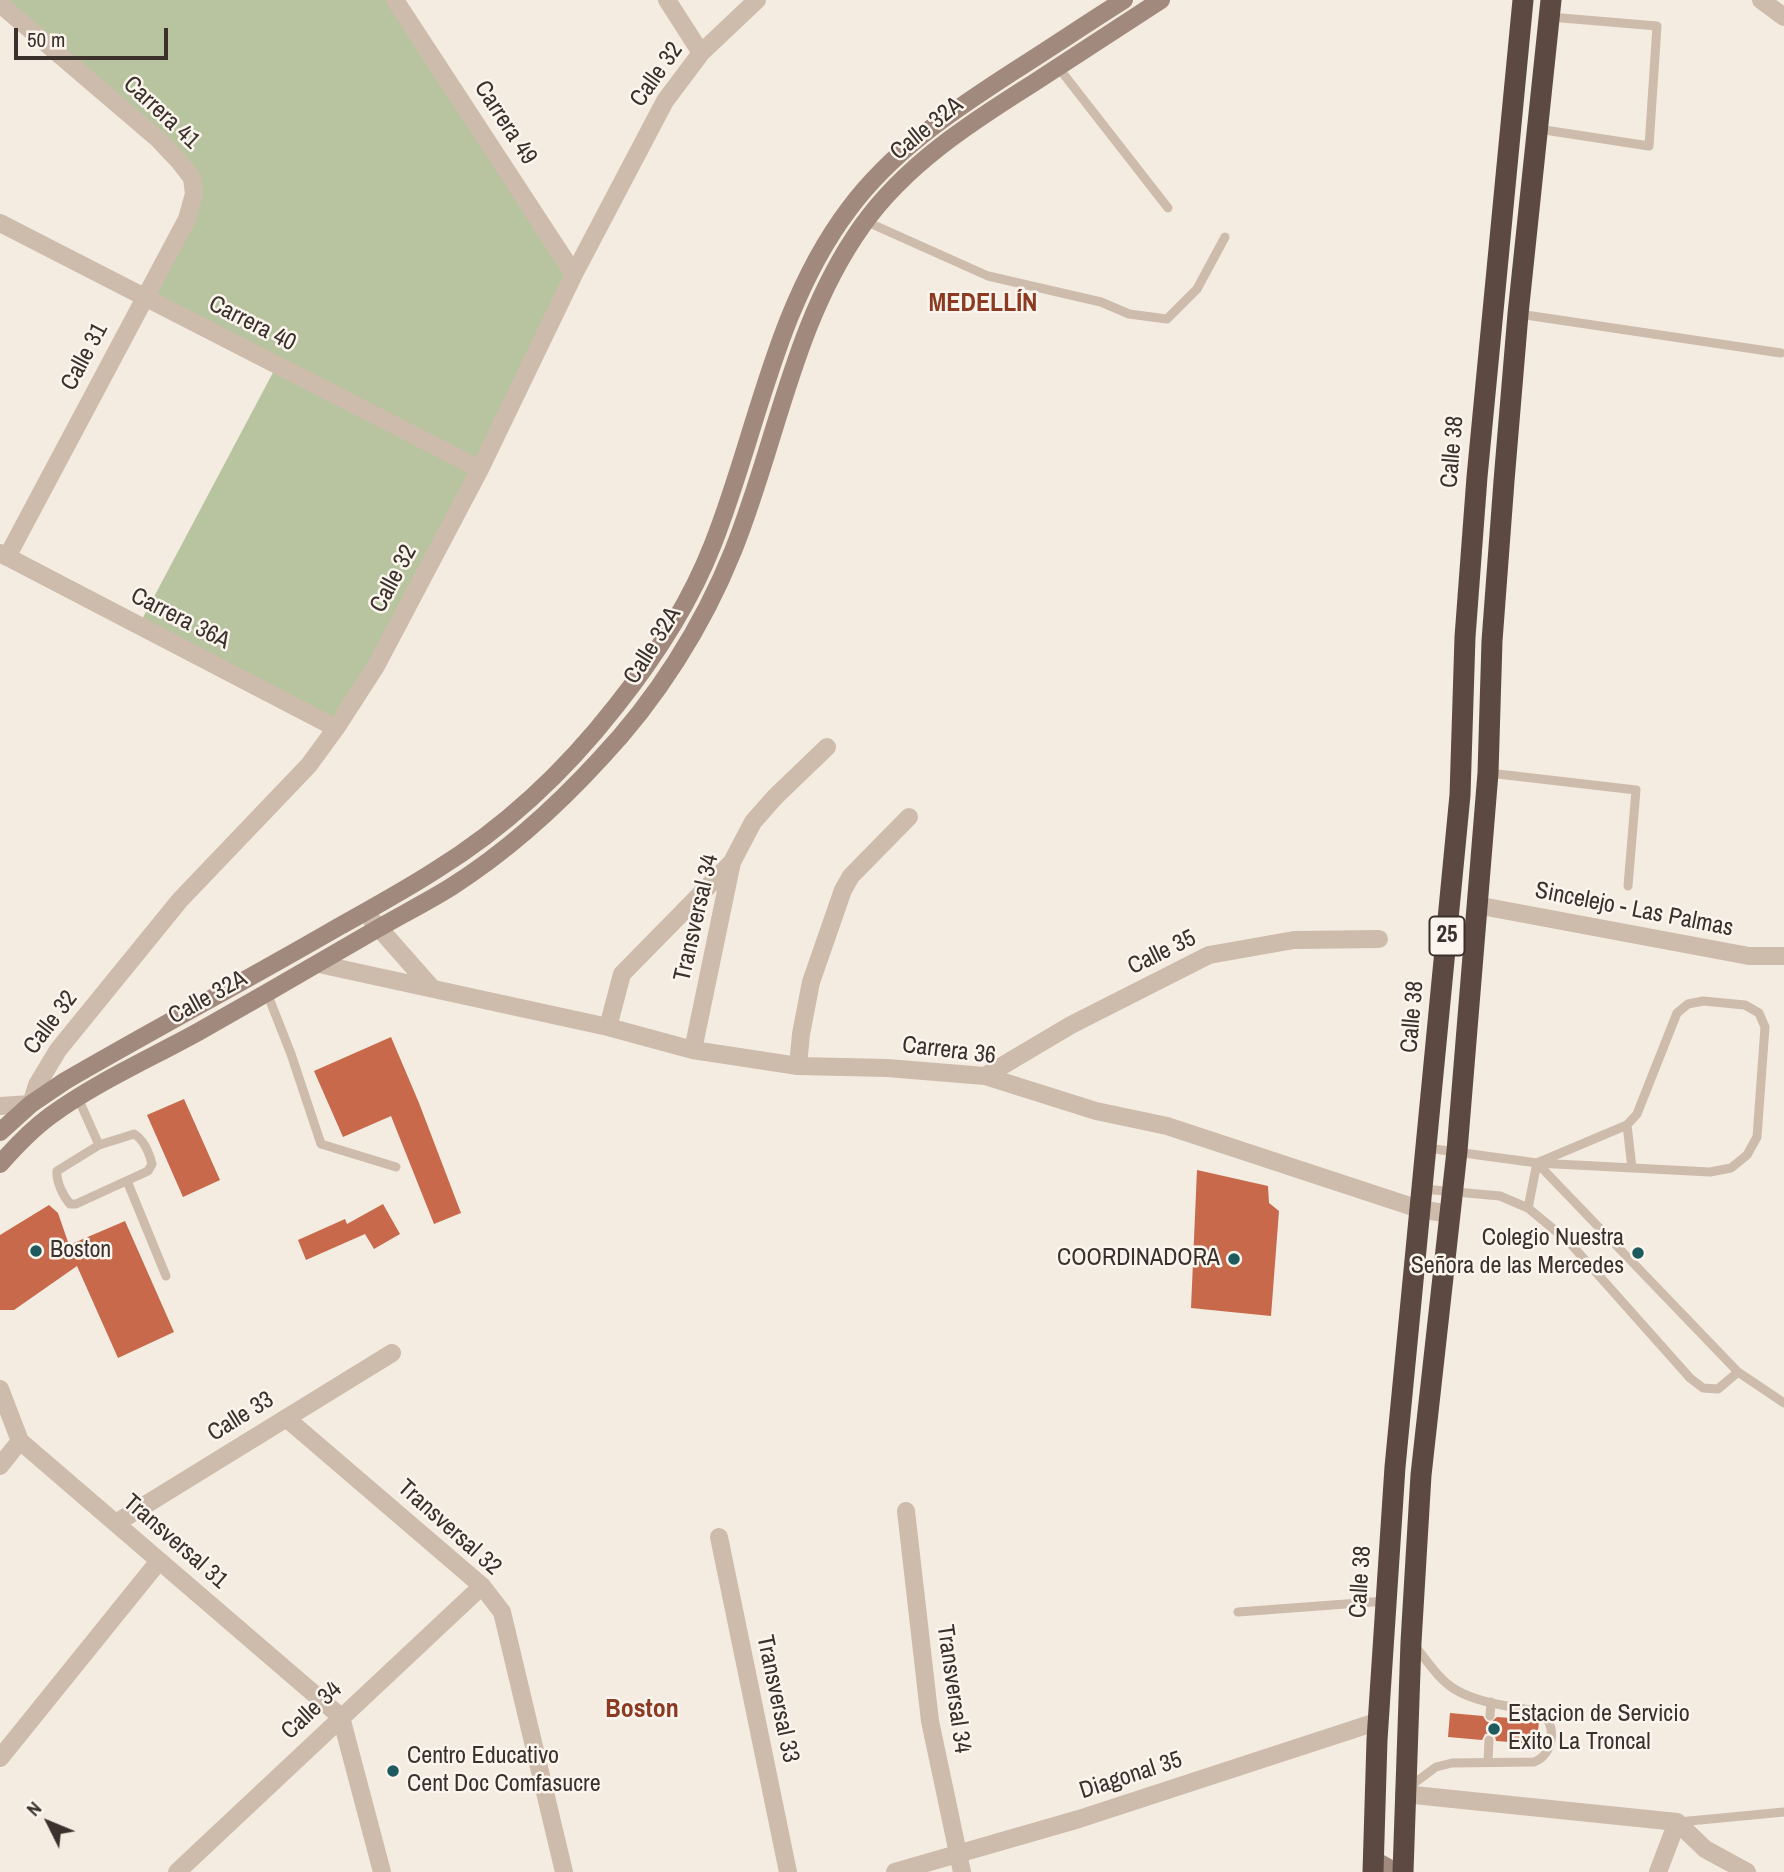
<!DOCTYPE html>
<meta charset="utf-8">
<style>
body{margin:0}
#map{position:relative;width:1784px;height:1872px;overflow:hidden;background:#f4ebe1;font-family:"Archivo Narrow",sans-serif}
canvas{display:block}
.north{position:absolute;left:14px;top:1788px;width:70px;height:70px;-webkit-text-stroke:5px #fbf5ee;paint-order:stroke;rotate:313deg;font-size:19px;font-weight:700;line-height:28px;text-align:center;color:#3b302b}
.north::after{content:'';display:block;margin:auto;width:24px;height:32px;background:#3b302b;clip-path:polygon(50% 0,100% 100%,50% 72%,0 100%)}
.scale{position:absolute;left:14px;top:28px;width:154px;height:32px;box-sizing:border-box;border:4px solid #3b302b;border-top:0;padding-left:9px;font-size:21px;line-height:24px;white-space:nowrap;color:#3b302b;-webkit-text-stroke:5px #fbf5ee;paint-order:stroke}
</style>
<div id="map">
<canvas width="1784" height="1872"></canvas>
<div class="north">N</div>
<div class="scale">50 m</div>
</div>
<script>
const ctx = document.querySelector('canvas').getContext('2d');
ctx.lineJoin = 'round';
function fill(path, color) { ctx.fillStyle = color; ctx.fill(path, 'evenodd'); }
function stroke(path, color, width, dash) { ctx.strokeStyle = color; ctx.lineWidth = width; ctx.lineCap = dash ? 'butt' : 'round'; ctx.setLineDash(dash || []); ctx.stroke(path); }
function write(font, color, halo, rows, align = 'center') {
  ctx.font = font + ' "Archivo Narrow",sans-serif'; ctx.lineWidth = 5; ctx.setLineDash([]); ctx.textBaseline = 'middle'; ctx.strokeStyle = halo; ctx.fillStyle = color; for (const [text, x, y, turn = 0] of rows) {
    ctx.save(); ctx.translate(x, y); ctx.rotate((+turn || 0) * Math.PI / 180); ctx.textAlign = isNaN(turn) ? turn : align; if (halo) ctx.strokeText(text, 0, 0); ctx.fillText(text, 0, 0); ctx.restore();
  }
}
fill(new Path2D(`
 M0,0H395L574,274L336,728L139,625L277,365L145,296L187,219L192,178Z`), '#b8c4a0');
fill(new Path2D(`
 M391,1037L419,1103L461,1213L434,1224L391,1116L343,1137L314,1071Z
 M184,1099L220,1180L183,1197L147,1115Z
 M1197,1170L1268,1186L1269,1203L1279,1211L1271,1316L1191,1308Z
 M383,1204L400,1234L374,1249L365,1234L306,1260L298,1240L345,1219L347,1224Z
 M49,1205L58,1213L69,1245L125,1221L174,1332L118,1358L77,1266L14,1310H0V1235Z
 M1450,1713L1483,1716L1486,1721L1490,1723L1497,1717L1539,1720L1537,1744L1496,1741L1495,1736L1490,1733L1485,1734L1482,1740L1448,1737Z`), '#c8694b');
stroke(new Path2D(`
 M1058,67L1168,208
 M1538,129L1649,146L1657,26L1550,17
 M865,221L988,276L1101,302L1129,314L1167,319L1197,289L1225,237
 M1519,314L1781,353
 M1489,773L1636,790L1628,886
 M267,993L291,1054L321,1144L396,1167
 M78,1098L99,1145
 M1627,1125L1632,1168
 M134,1134C144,1140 149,1152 152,1164L148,1171L76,1204H70C63,1196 56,1181 57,1171L99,1145Z
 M1427,1148L1537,1163L1710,1172L1731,1168L1747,1155L1757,1137L1765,1027L1759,1013L1745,1005L1703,1001L1688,1004L1677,1013L1637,1114L1627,1125L1537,1163
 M1537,1163L1738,1372L1784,1403
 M127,1181L166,1276
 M1423,1189L1500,1196L1528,1208L1569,1242L1690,1378L1703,1388L1718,1389L1738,1372
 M1528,1208L1537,1163
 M1238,1612L1386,1601
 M1490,1716L1491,1702
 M1488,1762L1489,1740
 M1409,1787L1436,1767L1452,1763L1534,1762C1554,1755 1558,1723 1540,1712C1513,1706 1480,1704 1456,1690C1439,1680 1427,1661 1415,1646
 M1679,1822L1784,1812`), '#cdbbac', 9);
stroke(new Path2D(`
 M395,0L574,274
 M667,0L701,53
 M1761,0L1784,17
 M0,4L158,139L178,160L192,178L194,194L187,219L7,557
 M0,223L480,469
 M0,553L336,728
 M1476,905L1749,956H1784
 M371,919L431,987
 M319,964L608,1027L693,1050L798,1066L887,1068L985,1076L1096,1111L1167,1126L1419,1209L1450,1214
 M608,1027L622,974L732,862
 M693,1050L732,862L753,822L775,797L827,747
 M798,1066L801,1034L811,982L843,890L851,876L909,817
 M985,1076L1071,1025L1209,955L1294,940L1379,939
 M0,1106L31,1104L37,1085L58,1050L180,900L309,765L336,728L376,666L480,469L574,274L665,101L701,53L757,0
 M0,1389L20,1441L341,1717L382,1872
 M286,1418L482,1586L502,1612L564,1872
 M0,1466L20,1441
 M906,1511L930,1721L962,1872
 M116,1523L392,1353
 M719,1537L788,1872
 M0,1758L159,1561
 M1404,1794L1677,1822L1705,1849L1747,1872
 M177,1872L482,1586
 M895,1872L1079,1819L1379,1721
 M1658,1872L1677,1822`), '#cdbbac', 18);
stroke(new Path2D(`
 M0,1132L31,1104L65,1081C156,1028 249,979 340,926C372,908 405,890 436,870C504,828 566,770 616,706C655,657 690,603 713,544C757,433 775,307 849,209C892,151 951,112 1011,73C1049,49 1086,24 1124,0
 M0,1164C15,1147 31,1130 50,1116C95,1083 149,1059 198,1032C258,998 317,964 377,929C401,915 427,902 451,887C506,852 556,807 600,759C656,700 703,626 733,551C777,442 793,323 862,226C905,165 970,123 1032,84C1075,56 1118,28 1161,0
 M1374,1860L1396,1872`), '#a18a7d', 18);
stroke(new Path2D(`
 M1373,1872L1377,1740L1395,1467L1460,795L1465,637L1477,477L1523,0
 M1403,1872L1411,1642L1421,1475L1457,1151L1488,773L1492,641L1504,481L1518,314L1551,0`), '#5c4a42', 21);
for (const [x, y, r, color] of [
 [36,1251,7,"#1f5a5e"],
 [1638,1253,7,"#1f5a5e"],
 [1234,1259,7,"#1f5a5e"],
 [1494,1729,7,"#1f5a5e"],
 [393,1771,7,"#1f5a5e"]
]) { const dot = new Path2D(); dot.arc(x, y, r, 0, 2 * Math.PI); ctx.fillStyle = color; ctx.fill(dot); stroke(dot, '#fbf5ee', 2.5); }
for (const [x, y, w] of [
 [1447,936,35]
]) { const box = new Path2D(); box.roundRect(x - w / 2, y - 19.5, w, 39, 5); ctx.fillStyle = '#fbf5ee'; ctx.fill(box); stroke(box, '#3b302b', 2); }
write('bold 23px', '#3b302b', null, [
 ["25",1447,936]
]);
write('24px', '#3b302b', '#fbf5ee', [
 ["Calle 32",657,75,-55],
 ["Carrera 41",161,113,43],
 ["Carrera 49",505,123,57],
 ["Calle 32A",927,129,-39],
 ["Carrera 40",252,324,27],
 ["Calle 31",85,357,-62],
 ["Calle 38",1453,452,-85],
 ["Calle 32",394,579,-62],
 ["Carrera 36A",180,619,27],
 ["Calle 32A",653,646,-58],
 ["Sincelejo - Las Palmas",1634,910,11],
 ["Transversal 34",697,918,-77],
 ["Calle 35",1162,953,-26],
 ["Calle 32A",208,998,-29],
 ["Calle 38",1413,1017,-85],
 ["Calle 32",51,1023,-53],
 ["Carrera 36",949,1051,7],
 ["Calle 33",241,1417,-32],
 ["Transversal 32",449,1528,42],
 ["Transversal 31",175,1542,41],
 ["Calle 38",1361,1582,-86],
 ["Transversal 34",953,1689,82],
 ["Transversal 33",777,1699,78],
 ["Calle 34",312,1711,-43],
 ["Diagonal 35",1131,1776,-18]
]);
write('24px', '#3b302b', '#fbf5ee', [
 ["Colegio Nuestra",1624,1239,"right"],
 ["Señora de las Mercedes",1624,1267,"right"],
 ["Boston",50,1251],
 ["COORDINADORA",1220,1259,"right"],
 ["Estacion de Servicio",1508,1715],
 ["Exito La Troncal",1508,1743],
 ["Centro Educativo",407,1757],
 ["Cent Doc Comfasucre",407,1785]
], 'left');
write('bold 26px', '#8c3b22', '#fbf5ee', [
 ["MEDELLÍN",983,304],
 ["Boston",642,1710]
]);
</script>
